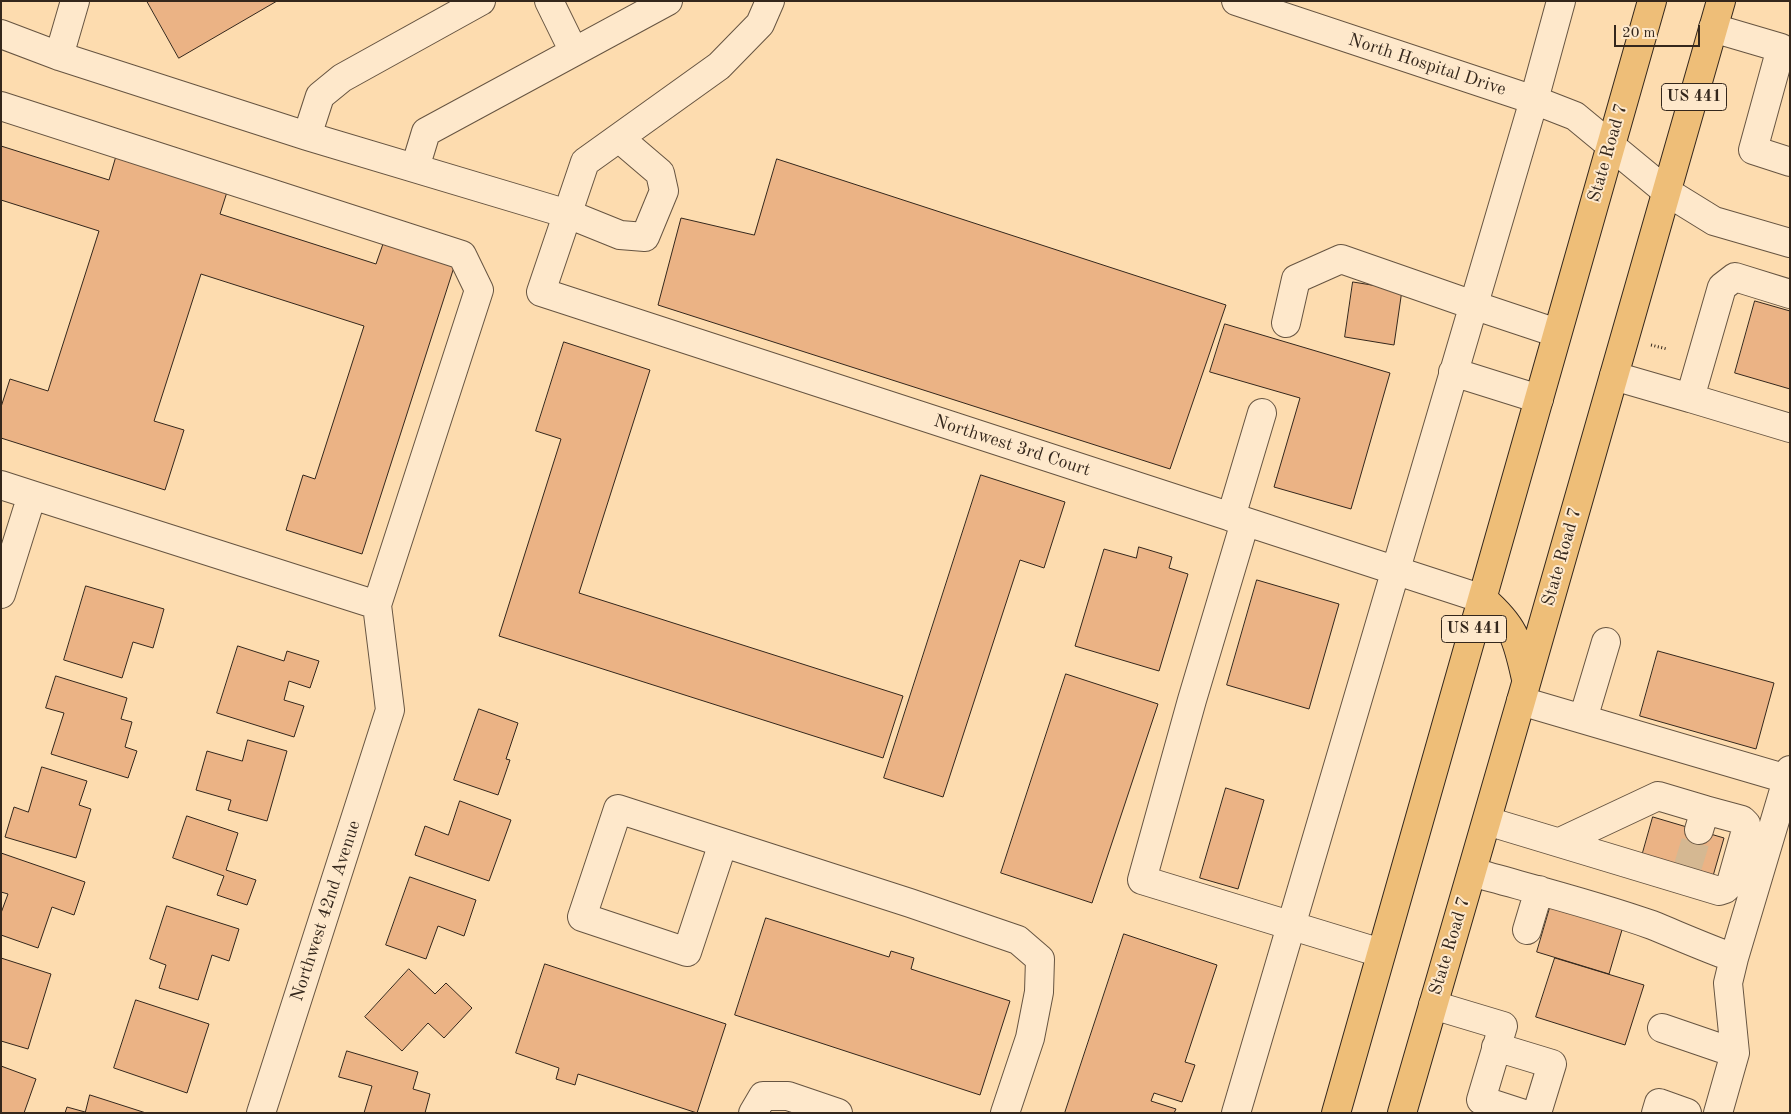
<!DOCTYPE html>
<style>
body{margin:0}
#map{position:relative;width:1791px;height:1114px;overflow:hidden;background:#fddcaf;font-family:"Old Standard TT",serif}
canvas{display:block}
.frame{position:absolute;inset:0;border:2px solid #34271c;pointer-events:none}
.scale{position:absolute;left:1614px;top:25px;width:86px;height:22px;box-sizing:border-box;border:2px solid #34271c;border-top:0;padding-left:6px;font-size:15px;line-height:18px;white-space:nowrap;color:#34271c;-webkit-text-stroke:4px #fee8cb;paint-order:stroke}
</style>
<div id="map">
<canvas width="1791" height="1114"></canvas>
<div class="frame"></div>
<div class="scale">20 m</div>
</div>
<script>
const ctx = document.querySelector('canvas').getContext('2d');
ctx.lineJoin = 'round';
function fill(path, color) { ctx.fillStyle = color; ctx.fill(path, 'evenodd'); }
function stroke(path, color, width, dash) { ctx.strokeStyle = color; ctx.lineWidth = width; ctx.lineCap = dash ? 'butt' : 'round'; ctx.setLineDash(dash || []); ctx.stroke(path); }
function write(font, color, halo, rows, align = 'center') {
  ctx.font = font + ' "Old Standard TT",serif'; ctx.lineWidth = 4; ctx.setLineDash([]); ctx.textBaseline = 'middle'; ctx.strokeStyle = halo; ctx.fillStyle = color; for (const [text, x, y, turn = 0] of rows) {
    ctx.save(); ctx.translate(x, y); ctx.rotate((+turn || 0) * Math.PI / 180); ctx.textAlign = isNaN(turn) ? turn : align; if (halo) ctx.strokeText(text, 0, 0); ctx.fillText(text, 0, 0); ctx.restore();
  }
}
const building = new Path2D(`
 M147,1H277L179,58Z
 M1,146L109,180L116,156L227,192L220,214L376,264L384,241L455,264L362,554L286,530L303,475L315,479L364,326L201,274L154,421L184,430L165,490L1,438V407L10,379L48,391L99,231L1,200Z
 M777,159L1226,305L1170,469L658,305L681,218L754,235Z
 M1353,282L1402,290L1394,345L1345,337Z
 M1755,301L1790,311V389L1735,373Z
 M1225,324L1390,373L1351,509L1274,487L1300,398L1210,372Z
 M564,342L650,370L579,593L903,696L883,758L499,636L561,439L536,431Z
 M981,475L1065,502L1044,568L1020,560L943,797L884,778Z
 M1139,547L1172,557L1169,568L1188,574L1159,671L1075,646L1104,549L1136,558Z
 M1257,580L1339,604L1309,709L1227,685Z
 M86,586L164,609L153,648L133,642L122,678L64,660Z
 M238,646L284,661L287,651L319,661L310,688L289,681L284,700L304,706L294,737L217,713Z
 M1658,651L1774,683L1756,749L1640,716Z
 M1066,674L1158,704L1092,903L1001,873Z
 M56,676L127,698L121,719L132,722L125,747L137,751L128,778L51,754L64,713L46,708Z
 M479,709L518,723L506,759L510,760L498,795L454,780Z
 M248,740L287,751L267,821L228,810L231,800L196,790L207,751L242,761Z
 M42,767L87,781L79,805L91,809L76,858L5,837L14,807L28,812Z
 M1226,788L1264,800L1238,889L1200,878Z
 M460,801L511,820L489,881L415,855L425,826L448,835Z
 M187,816L238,833L226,870L256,880L247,905L217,895L224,876L173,858Z
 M1653,817L1724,838L1713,876L1642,856Z
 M1,853L85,882L74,915L52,907L38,948L1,935V913L8,894L1,892Z
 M410,877L476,900L464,936L438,926L426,959L386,945Z
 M1552,901L1624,923L1609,974L1537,952Z
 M167,906L239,929L229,961L212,955L198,1000L159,988L166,965L150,959Z
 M766,918L889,957L891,951L914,958L911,969L1010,1001L980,1095L735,1015Z
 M1124,934L1217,965L1185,1062L1195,1065L1182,1102L1154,1093L1151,1101L1176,1109L1174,1113H1065Z
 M1,958L51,974L28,1049L1,1041Z
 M1555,958L1644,985L1625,1045L1536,1017Z
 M545,964L726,1024L697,1113L578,1074L575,1085L556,1079L559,1068L516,1053Z
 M409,969L435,994L446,983L472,1008L444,1038L428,1023L402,1051L365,1017Z
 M136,1000L209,1024L187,1093L114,1068Z
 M347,1051L418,1072L413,1089L430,1094L425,1113H364L372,1086L339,1077Z
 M1,1066L36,1079L24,1113H1Z
 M90,1095L146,1113H65L67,1107L85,1112Z`);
fill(building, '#ebb385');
stroke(building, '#34271c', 1);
stroke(new Path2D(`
 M1687,869L1699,830`), '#d5b892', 28, [28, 14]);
const minor = new Path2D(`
 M549,1L574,52
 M770,1L760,24L719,66L585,162L541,292L1483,599
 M1236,1L1534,100L1575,116L1667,192L1714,221L1790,243
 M1713,28L1781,48L1753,150L1790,162
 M1,34L59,56L307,136L568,214L620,235L645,237L664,191L660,173L619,138
 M59,56L75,1
 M1,106L462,255L479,290L377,605L390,710L261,1113
 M307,136L320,96L342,78L481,1
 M415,168L426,132L668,1
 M1790,294L1735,277L1722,287L1690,398L1790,428
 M1286,323L1296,279L1341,259L1473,305L1557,333
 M1453,372L1539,399
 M1614,376L1690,398
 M1,485L32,495
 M1231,517L1262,413
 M1245,522L1192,700L1142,880L1381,953
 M1,594L32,495L377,605
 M1521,701L1787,779
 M1583,719L1606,642
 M1487,821L1719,891L1725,889L1731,883L1746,830V824L1742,820L1705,810
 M1560,842L1658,796L1705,810L1699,830
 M723,843L687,952L582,917L618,809L910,903L1018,940L1040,959L1039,992L1030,1038L1005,1113
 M1472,872C1532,889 1593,904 1652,925C1679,936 1706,948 1734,958
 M1527,930L1539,890
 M1433,1005L1503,1026L1481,1100L1521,1113
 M1662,1028L1735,1053
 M1496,1047L1552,1064L1537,1113
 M753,1113L763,1096H788L838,1113
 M1236,1113L1534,100L1561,1
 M1656,1113L1659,1103L1687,1113
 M1718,1113L1735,1053L1728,983L1734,958L1790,770`);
const major = new Path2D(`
 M1483,599C1515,627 1517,639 1526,679
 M1336,1113L1652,1
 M1402,1113L1521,701L1721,1`);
stroke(minor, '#665441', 30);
stroke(major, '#34271c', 30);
stroke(new Path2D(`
 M1651,345L1667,349`), '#34271c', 3, [1, 2.5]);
stroke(minor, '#fee8cb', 28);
stroke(major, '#eebe78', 28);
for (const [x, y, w] of [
 [1694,97,65],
 [1474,629,65]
]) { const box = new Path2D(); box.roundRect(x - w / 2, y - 13.5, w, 27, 4); ctx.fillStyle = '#fee8cb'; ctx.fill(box); stroke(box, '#34271c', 1); }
write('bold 16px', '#34271c', null, [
 ["US 441",1694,97],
 ["US 441",1474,629]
]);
write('18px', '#34271c', '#fee8cb', [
 ["North Hospital Drive",1427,65,18],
 ["State Road 7",1608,153,-74],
 ["Northwest 3rd Court",1012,446,18],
 ["State Road 7",1562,557,-74],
 ["Northwest 42nd Avenue",326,911,-72],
 ["State Road 7",1450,946,-73]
]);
</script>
